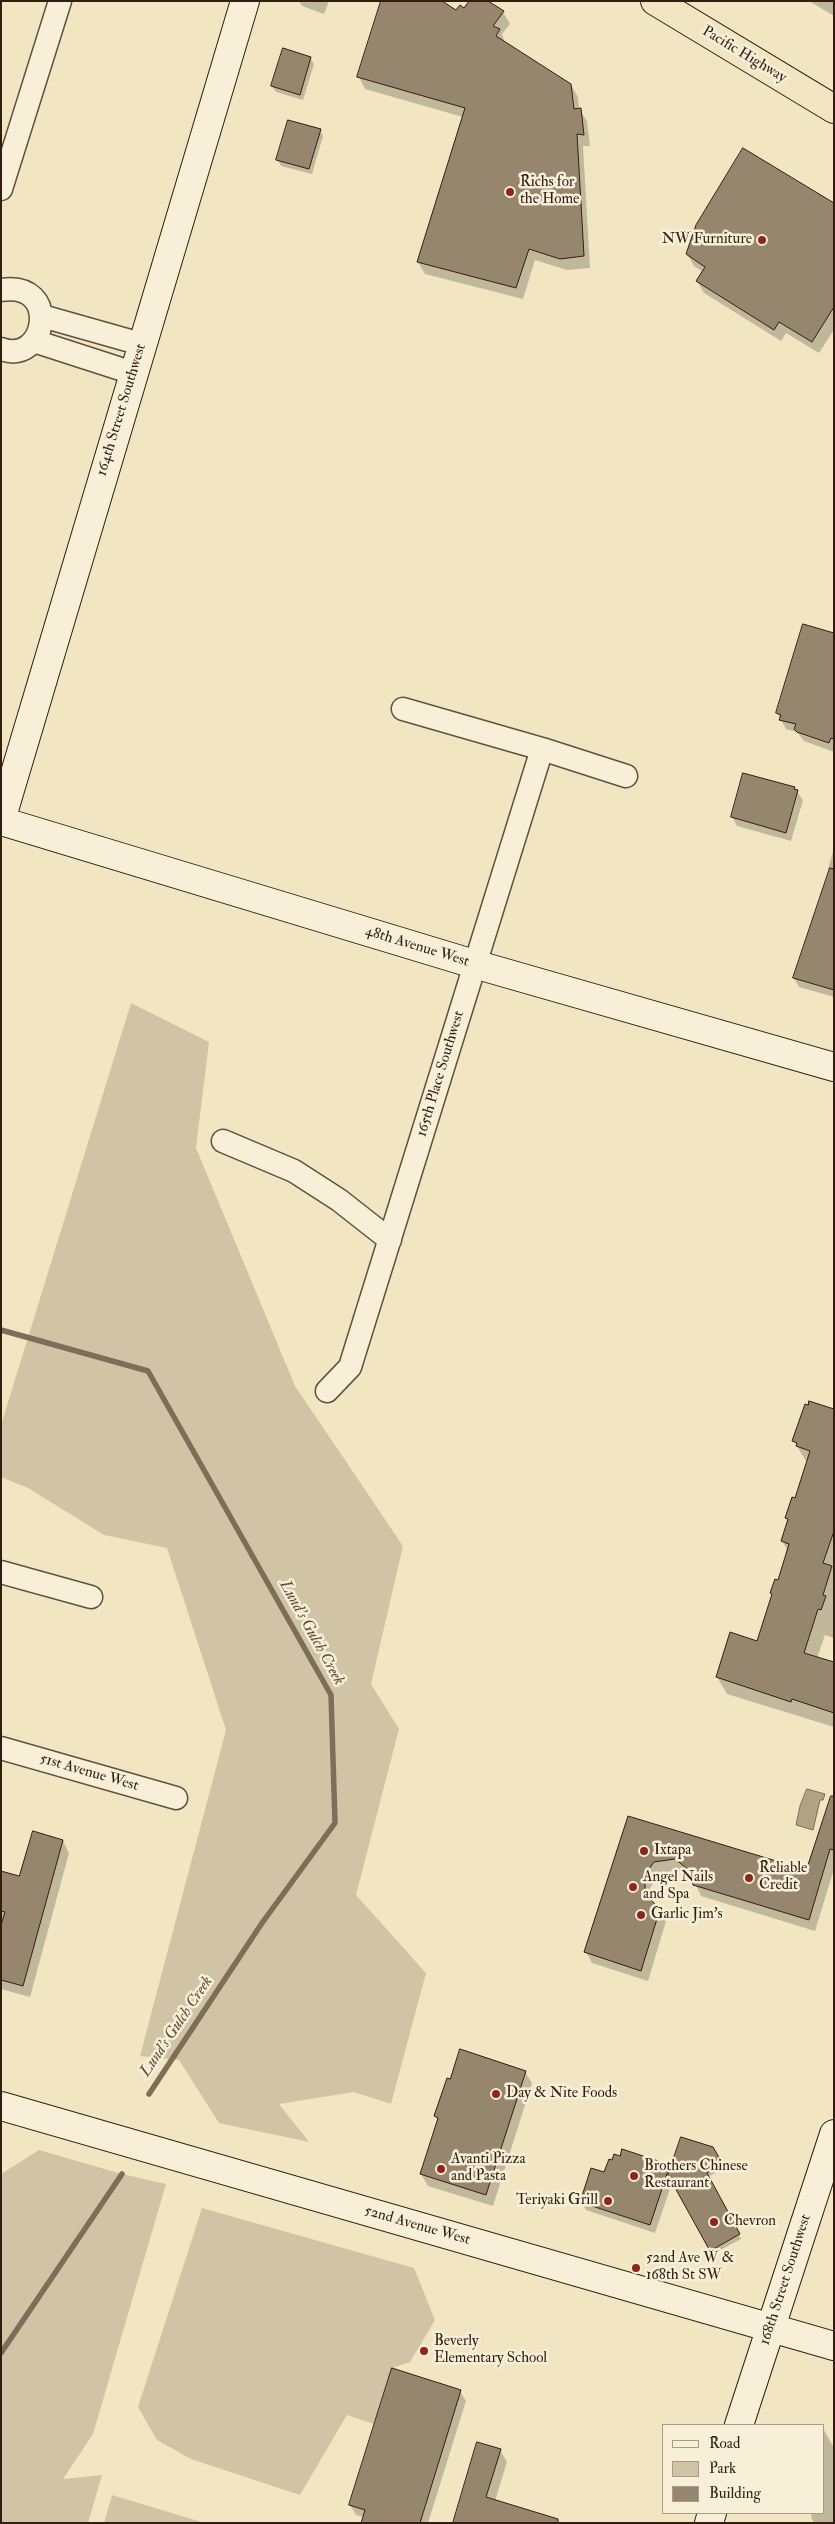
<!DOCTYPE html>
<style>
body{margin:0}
#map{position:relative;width:835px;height:2524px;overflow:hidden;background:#f2e6c2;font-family:"IM FELL Double Pica",serif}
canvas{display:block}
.frame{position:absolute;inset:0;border:2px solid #321d12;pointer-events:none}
.legend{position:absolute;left:662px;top:2424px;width:162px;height:90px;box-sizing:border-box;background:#f7efd7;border:1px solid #a89b88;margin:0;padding:6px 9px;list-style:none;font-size:15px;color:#321d12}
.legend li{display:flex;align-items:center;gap:10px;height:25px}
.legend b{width:25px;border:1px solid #a89b88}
</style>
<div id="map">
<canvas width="835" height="2524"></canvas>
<div class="frame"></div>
<ul class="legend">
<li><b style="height:6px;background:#f7efd7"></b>Road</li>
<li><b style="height:14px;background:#d1c4a4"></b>Park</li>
<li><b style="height:14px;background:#96866e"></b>Building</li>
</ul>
</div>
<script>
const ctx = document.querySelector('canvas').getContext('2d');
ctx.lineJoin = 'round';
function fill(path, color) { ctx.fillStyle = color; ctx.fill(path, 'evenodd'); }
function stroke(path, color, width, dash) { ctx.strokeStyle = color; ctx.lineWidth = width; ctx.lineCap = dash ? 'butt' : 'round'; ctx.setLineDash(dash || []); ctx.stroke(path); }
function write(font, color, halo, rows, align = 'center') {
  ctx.font = font + ' "IM FELL Double Pica",serif'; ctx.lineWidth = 5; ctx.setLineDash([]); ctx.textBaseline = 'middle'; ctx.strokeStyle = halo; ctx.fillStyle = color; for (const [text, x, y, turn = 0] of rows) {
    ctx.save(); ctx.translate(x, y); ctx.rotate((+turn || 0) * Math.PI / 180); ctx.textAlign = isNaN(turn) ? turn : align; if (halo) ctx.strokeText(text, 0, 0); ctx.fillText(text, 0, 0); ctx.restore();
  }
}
fill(new Path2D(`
 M131,1003L209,1042L196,1148L295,1386L403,1546L371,1684L399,1729L356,1895L426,1973L391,2104L354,2092L279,2104L309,2142L219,2123L179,2060L140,2056L226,1730L167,1548L104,1535L28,1488L1,1477V1425Z
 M39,2150L122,2174L166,2184L93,2434L63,2479L102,2475L88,2523H1V2174Z
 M202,2208L414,2268L435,2320L410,2362L392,2368L374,2424L347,2415L300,2495L191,2459L157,2440L138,2407Z
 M112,2495L205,2523H104Z`), '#d1c4a4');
const water = new Path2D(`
 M807,1789L825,1794L823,1800H820L813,1830L796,1825L800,1806Z`);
fill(water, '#b1a286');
stroke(water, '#7e6d58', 1);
fill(new Path2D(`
 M299,1H329L324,14L302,6Z
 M809,1H834V16Z
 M465,10L503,12L510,24L502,34L505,43L571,85L578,97L579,109L587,121L590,146H583L590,268L567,270L535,260L523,299L425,274L418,262L463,117L365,89L359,77L456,11Z
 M310,58L314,64L303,100L276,92L272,86Z
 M320,130L323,136L312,174L281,166L278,160Z
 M834,205V330L819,353L786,333L781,341L704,293L697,281L703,272L694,266L687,254Z
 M834,634V752L804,741L797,732L786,729L777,713Z
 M794,788L803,800L791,841L737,826L732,817Z
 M834,848V997L799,987L794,978L813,917L816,918L830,873L828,869Z
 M834,1410V1638L825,1635L817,1658L834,1664V1727L727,1694L717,1677L758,1643L773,1596L771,1593L779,1581L788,1551L782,1541L789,1521L787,1518L796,1500L807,1463L794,1441Z
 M834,1799V1869L815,1931L701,1896L693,1878L682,1870L661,1873L650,1888L651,1902L659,1910L666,1921L648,1981L592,1963L586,1952L629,1817L807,1872Z
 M63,1841L69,1853L30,1997L1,1989V1929L4,1921L1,1920V1881L20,1877Z
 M525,2072L532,2083L493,2206L428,2186L421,2174L438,2121L436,2116Z
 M712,2148L724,2168L708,2177L741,2239L713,2254L673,2180L655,2233L586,2210L581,2201L605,2174L669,2166L671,2170Z
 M460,2391L466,2401L428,2523H362L364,2517L356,2515L350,2505Z
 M824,2430L834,2448V2523H814L811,2517L812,2513H824Z
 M500,2450L507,2462L495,2501L454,2523Z`), '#0003');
stroke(new Path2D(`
 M1,1330L148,1371L331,1695L335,1823L262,1923L149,2094
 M1,2353L122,2174`), '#7e6d58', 5.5);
const building = new Path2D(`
 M381,1H442L456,10L460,5L464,8L469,1H488L504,11L493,26L500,29L496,36L571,84L574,109L581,108L584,135L577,134L584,256L560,259L529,249L516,288L417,262L465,108L357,77Z
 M283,48L311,57L300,95L271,86Z
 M288,120L321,129L309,169L276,160Z
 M743,148L834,203V307L812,342L779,322L774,330L696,281L705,267L686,254L696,225Z
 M803,624L834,633V739L831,738L829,743L797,732L794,729L796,724L779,720L781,715L776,713Z
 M743,773L795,787L794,789L798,790L786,833L731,817Z
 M830,868L834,869V990L793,978Z
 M809,1401L834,1409V1531L823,1563L832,1566L823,1595L826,1596L821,1610L818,1609L804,1653L834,1662V1713L792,1699L791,1702L716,1677L730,1632L757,1641L772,1594L770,1593L775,1579L778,1580L789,1544L781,1541L788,1519L785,1518L792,1497L795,1498L810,1451L796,1446L797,1443L792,1441L805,1404L808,1405Z
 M831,1796H834V1850L830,1849L809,1920L693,1885L690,1871L675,1859L654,1862L644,1876L646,1895L660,1909L641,1971L584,1952L628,1816L806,1870Z
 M33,1831L63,1840L23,1986L1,1980V1925L5,1912L1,1911V1871L19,1876Z
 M460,2049L526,2071L486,2195L420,2174L438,2118L434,2116L447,2078L450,2079Z
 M681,2137L713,2147L723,2164L707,2173L740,2234L710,2251L668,2175Z
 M622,2149L670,2165L650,2225L580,2202L591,2168L604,2172L609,2159L612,2160L614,2154L620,2156Z
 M392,2368L461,2390L420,2523H361L365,2510L349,2505Z
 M477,2442L501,2449L486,2497L558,2519V2523H453Z`);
fill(building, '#96866e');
stroke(building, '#321d12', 1);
const street = new Path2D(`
 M1,189L60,1
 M1,290C61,280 47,366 1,349
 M42,316L141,344
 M34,341L133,373
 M403,709L542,749L626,776
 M223,1141L294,1171L339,1200L390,1240
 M327,1391L350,1367L542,749
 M1,1572L91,1597
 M1,1748L176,1798`);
const secondary = new Path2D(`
 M1,820L245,1
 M1,821L474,964L834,1067
 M1,2106L834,2346
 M739,2425L834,2134
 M709,2523L712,2513`);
const highway = new Path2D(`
 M655,1L834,109`);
stroke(street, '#624f3e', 25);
stroke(secondary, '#321d12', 30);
stroke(highway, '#321d12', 30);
stroke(street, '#f7efd7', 22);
stroke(secondary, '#f7efd7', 28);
stroke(highway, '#f2e6c2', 28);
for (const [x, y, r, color] of [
 [510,192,5,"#8f2418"],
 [762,240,5,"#8f2418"],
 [644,1851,5,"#8f2418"],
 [749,1878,5,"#8f2418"],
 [633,1887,5,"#8f2418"],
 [641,1915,5,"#8f2418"],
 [496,2094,5,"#8f2418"],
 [441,2169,5,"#8f2418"],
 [634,2176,5,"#8f2418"],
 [608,2201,5,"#8f2418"],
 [714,2222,5,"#8f2418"],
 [636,2268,5,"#8f2418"],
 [424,2351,5,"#8f2418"]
]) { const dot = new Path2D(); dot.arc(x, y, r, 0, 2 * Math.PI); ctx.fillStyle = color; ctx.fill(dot); stroke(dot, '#f7efd7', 2); }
write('15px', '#321d12', '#f7efd7', [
 ["Pacific Highway",744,55,31],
 ["164th Street Southwest",122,410,-73],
 ["48th Avenue West",417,947,17],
 ["165th Place Southwest",441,1074,-73],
 ["51st Avenue West",89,1773,16],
 ["52nd Avenue West",417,2226,16],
 ["168th Street Southwest",786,2280,-72]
]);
write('15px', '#321d12', '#f7efd7', [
 ["Richs for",520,183],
 ["the Home",520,200],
 ["NW Furniture",752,240,"right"],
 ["Ixtapa",654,1851],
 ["Reliable",759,1869],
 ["Credit",759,1886],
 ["Angel Nails",643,1878],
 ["and Spa",643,1895],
 ["Garlic Jim's",651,1915],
 ["Day & Nite Foods",506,2094],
 ["Avanti Pizza",451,2160],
 ["and Pasta",451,2177],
 ["Brothers Chinese",644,2167],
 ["Restaurant",644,2184],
 ["Teriyaki Grill",598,2201,"right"],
 ["Chevron",724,2222],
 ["52nd Ave W &",646,2259],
 ["168th St SW",646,2276],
 ["Beverly",434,2342],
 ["Elementary School",434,2359]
], 'left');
write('italic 16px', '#5e4c3b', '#f7efd7', [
 ["Lund's Gulch Creek",311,1633,61],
 ["Lund's Gulch Creek",177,2027,-56]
]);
</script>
